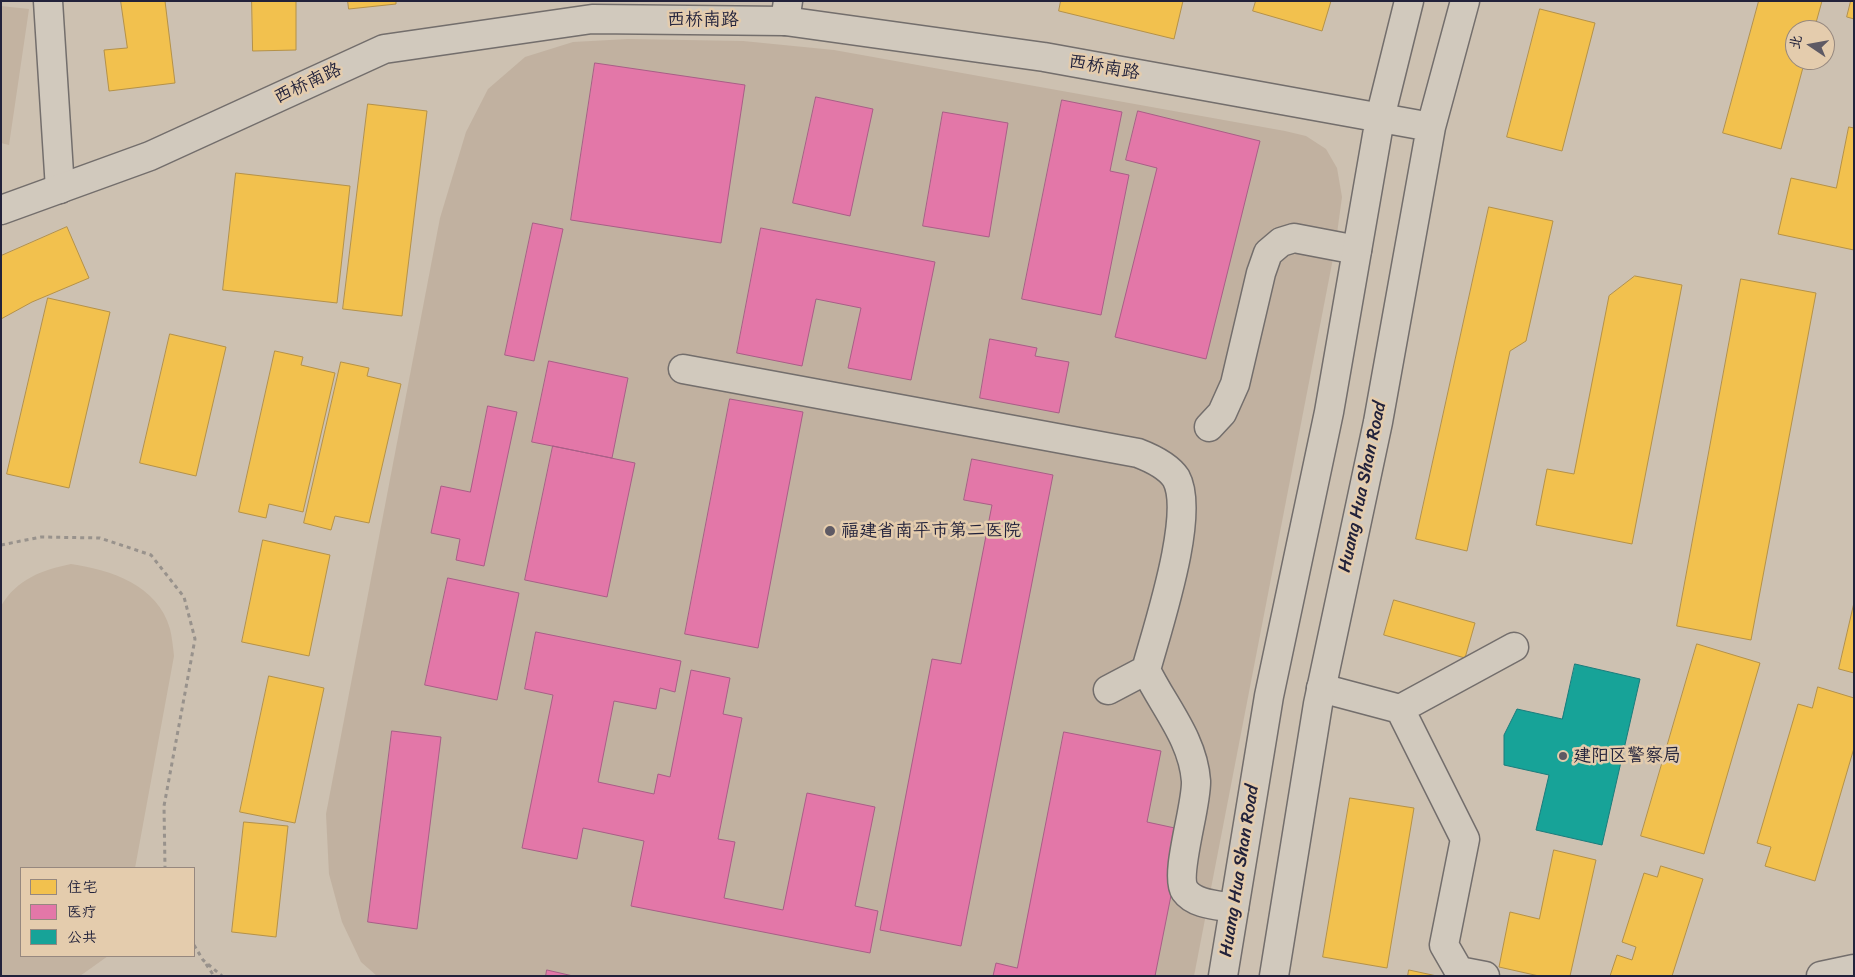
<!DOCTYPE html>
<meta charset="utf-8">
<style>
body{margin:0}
#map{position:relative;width:1855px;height:977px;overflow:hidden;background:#cdc1b1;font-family:Sriracha,"LXGW WenKai TC",sans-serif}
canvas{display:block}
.frame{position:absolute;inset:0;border:2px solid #22223b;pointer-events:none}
.legend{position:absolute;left:20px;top:867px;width:175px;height:90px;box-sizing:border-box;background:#e4ccad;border:1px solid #96887f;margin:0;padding:6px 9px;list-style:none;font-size:15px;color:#22223b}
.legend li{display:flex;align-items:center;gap:10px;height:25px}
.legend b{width:25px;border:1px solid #96887f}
.north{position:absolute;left:1785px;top:20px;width:50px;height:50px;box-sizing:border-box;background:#e4ccad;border:1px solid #96887f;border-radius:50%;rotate:282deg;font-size:14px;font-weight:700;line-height:20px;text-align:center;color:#22223b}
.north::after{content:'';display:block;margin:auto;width:18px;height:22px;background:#5e5a64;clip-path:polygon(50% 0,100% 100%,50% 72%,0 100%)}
</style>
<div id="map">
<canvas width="1855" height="977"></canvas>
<div class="frame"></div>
<ul class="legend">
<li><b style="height:14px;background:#f2c14e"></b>住宅</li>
<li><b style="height:14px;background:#e377a8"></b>医疗</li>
<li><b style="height:14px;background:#17a398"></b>公共</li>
</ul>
<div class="north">北</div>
</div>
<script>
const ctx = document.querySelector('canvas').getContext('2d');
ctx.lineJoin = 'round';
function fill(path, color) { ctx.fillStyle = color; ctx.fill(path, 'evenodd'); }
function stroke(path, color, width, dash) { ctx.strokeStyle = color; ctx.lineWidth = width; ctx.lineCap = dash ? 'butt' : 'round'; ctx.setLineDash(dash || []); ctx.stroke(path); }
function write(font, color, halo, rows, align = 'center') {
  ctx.font = font + ' Sriracha,"LXGW WenKai TC",sans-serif'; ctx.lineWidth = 5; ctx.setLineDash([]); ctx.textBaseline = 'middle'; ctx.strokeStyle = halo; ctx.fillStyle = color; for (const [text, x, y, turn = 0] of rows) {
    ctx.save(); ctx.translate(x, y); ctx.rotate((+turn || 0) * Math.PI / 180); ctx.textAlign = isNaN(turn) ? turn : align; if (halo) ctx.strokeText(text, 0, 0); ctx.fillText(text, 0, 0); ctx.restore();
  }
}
fill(new Path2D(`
 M628,39L743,41L834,50L1285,131L1306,136L1326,149L1337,168L1342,197L1335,248L1194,976H377L361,962L342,922L329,874L326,814L440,218L466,132L488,89L525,57L573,42Z`), '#c1b1a0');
fill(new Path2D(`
 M1,6L29,9L9,145L1,143Z
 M71,564C111,570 158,585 170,629C172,637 173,647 174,656L135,868H21V956H108L80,976H1V606C17,579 42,570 71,564Z`), '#c3b3a1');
const homes = new Path2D(`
 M121,1H165L175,83L109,91L104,50L127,48Z
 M252,1H296V50L253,51Z
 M348,1H396V4L349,9Z
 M1061,1H1183L1174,39L1059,11Z
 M1256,1H1331L1322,31L1253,11Z
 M1759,1H1822L1814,30H1795V60H1805L1781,149L1723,133Z
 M1851,1H1854V19L1847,17Z
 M1540,9L1595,23L1562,151L1507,137Z
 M368,104L427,111L402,316L343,309Z
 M1849,127L1854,128V250L1778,234L1791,178L1836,188Z
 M236,173L350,186L337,303L223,290Z
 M1489,207L1553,221L1526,341L1510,351L1467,551L1416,539Z
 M67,227L89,278L32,302L1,319V256Z
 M1635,276L1682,285L1632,544L1536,525L1547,469L1574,474L1609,296Z
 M1741,279L1816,293L1751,640L1677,626Z
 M48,298L110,312L69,488L7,474Z
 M170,334L226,347L196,476L140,463Z
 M275,351L303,357L301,365L335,373L303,512L269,504L266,518L239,512Z
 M341,362L369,368L367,376L401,384L369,523L335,516L331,530L304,523Z
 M263,540L330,555L309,656L242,642Z
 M1394,600L1475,623L1465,658L1384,635Z
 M1854,603V673L1839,669Z
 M1697,644L1760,663L1704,854L1641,836Z
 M269,676L324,688L295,823L240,812Z
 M1818,687L1854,698V748L1815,881L1765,866L1771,847L1757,843L1798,704L1812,708Z
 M1350,798L1414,808L1387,968L1323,957Z
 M244,822L288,826L276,937L232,932Z
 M1554,850L1596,860L1570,976H1539L1499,967L1510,912L1539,919Z
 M1661,866L1703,879L1672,976H1610L1617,955L1632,960L1636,947L1622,942L1644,873L1657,877Z
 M1409,970L1437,976H1408Z`);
fill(homes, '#f2c14e');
stroke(homes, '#b49148', 1);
const health = new Path2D(`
 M595,63L745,85L721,243L571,220Z
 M816,97L873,109L850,216L793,203Z
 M1062,100L1122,112L1110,171L1129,175L1101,315L1022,299Z
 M1138,111L1260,141L1206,359L1115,337L1157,168L1126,160Z
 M943,112L1008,123L989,237L923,226Z
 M533,223L563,229L534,361L505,355Z
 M761,228L935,262L911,380L848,368L861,308L816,299L802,366L737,353Z
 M990,339L1037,348L1035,356L1069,362L1059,413L980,398Z
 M549,361L628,378L612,458L532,442Z
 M730,399L803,412L758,648L685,634Z
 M488,406L517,412L484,566L456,560L460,539L431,533L441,486L470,492Z
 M553,446L635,463L607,597L525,580Z
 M972,459L1053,475L961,946L880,930L932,659L961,664L992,505L964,500Z
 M448,578L519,593L497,700L425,685Z
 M536,632L681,661L675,692L660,688L656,709L614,701L598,782L654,794L658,774L670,777L691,670L730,678L723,714L742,718L718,839L735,842L724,898L783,910L807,793L875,807L855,906L878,911L870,953L631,906L644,841L583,828L577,859L522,848L553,695L525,689Z
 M392,731L441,737L417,929L368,922Z
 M1064,732L1161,751L1147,822L1184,830L1155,976H993L996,963L1017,968Z
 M547,970L573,976H546Z`);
fill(health, '#e377a8');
stroke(health, '#a95e87', 1);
const public = new Path2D(`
 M1575,664L1640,679L1602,845L1536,830L1549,775L1504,765V735L1517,709L1562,719Z`);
fill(public, '#17a398');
stroke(public, '#1a7c7c', 1);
const minor = new Path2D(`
 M48,1L60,189
 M785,21L788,1
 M683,369L1138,453C1151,458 1168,466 1176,478C1196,514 1157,629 1146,670C1164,707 1193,739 1196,781C1197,806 1174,875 1185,891C1195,905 1219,905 1234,908
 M1209,427L1222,413L1235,384L1261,273L1268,253L1281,242L1294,238L1357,250
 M1321,688L1400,709L1465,839L1444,945L1459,971L1485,976
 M1108,690L1146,670
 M1400,709L1514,647
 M1821,976L1854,969`);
const major = new Path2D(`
 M1,210L150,156L384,49L592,19L785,21L1044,57L1431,127
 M1223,976L1269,696L1329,412L1380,118L1409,1
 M1274,976L1318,704L1378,422L1431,127L1465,1`);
stroke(minor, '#736e6c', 31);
stroke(major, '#736e6c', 31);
stroke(new Path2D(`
 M1,545L41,537L100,538L151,555L184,597L195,639L164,806L165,868
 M194,945L203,960L222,976
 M206,964L214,976`), '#98928c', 3, [4, 4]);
stroke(minor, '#d1c9bd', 28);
stroke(major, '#d1c9bd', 28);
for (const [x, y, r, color] of [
 [830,531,6,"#5e5a64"],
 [1563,756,5,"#5e5a64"]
]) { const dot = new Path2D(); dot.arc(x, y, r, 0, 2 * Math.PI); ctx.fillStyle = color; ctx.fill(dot); stroke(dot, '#e4ccad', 2); }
write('18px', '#22223b', '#e4ccad', [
 ["西桥南路",703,20],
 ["西桥南路",1104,68,10],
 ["西桥南路",308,84,-25],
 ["Huang Hua Shan Road",1363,487,-78],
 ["Huang Hua Shan Road",1240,871,-81]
]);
write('18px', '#22223b', '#e4ccad', [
 ["福建省南平市第二医院",841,531],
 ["建阳区警察局",1573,756]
], 'left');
</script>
